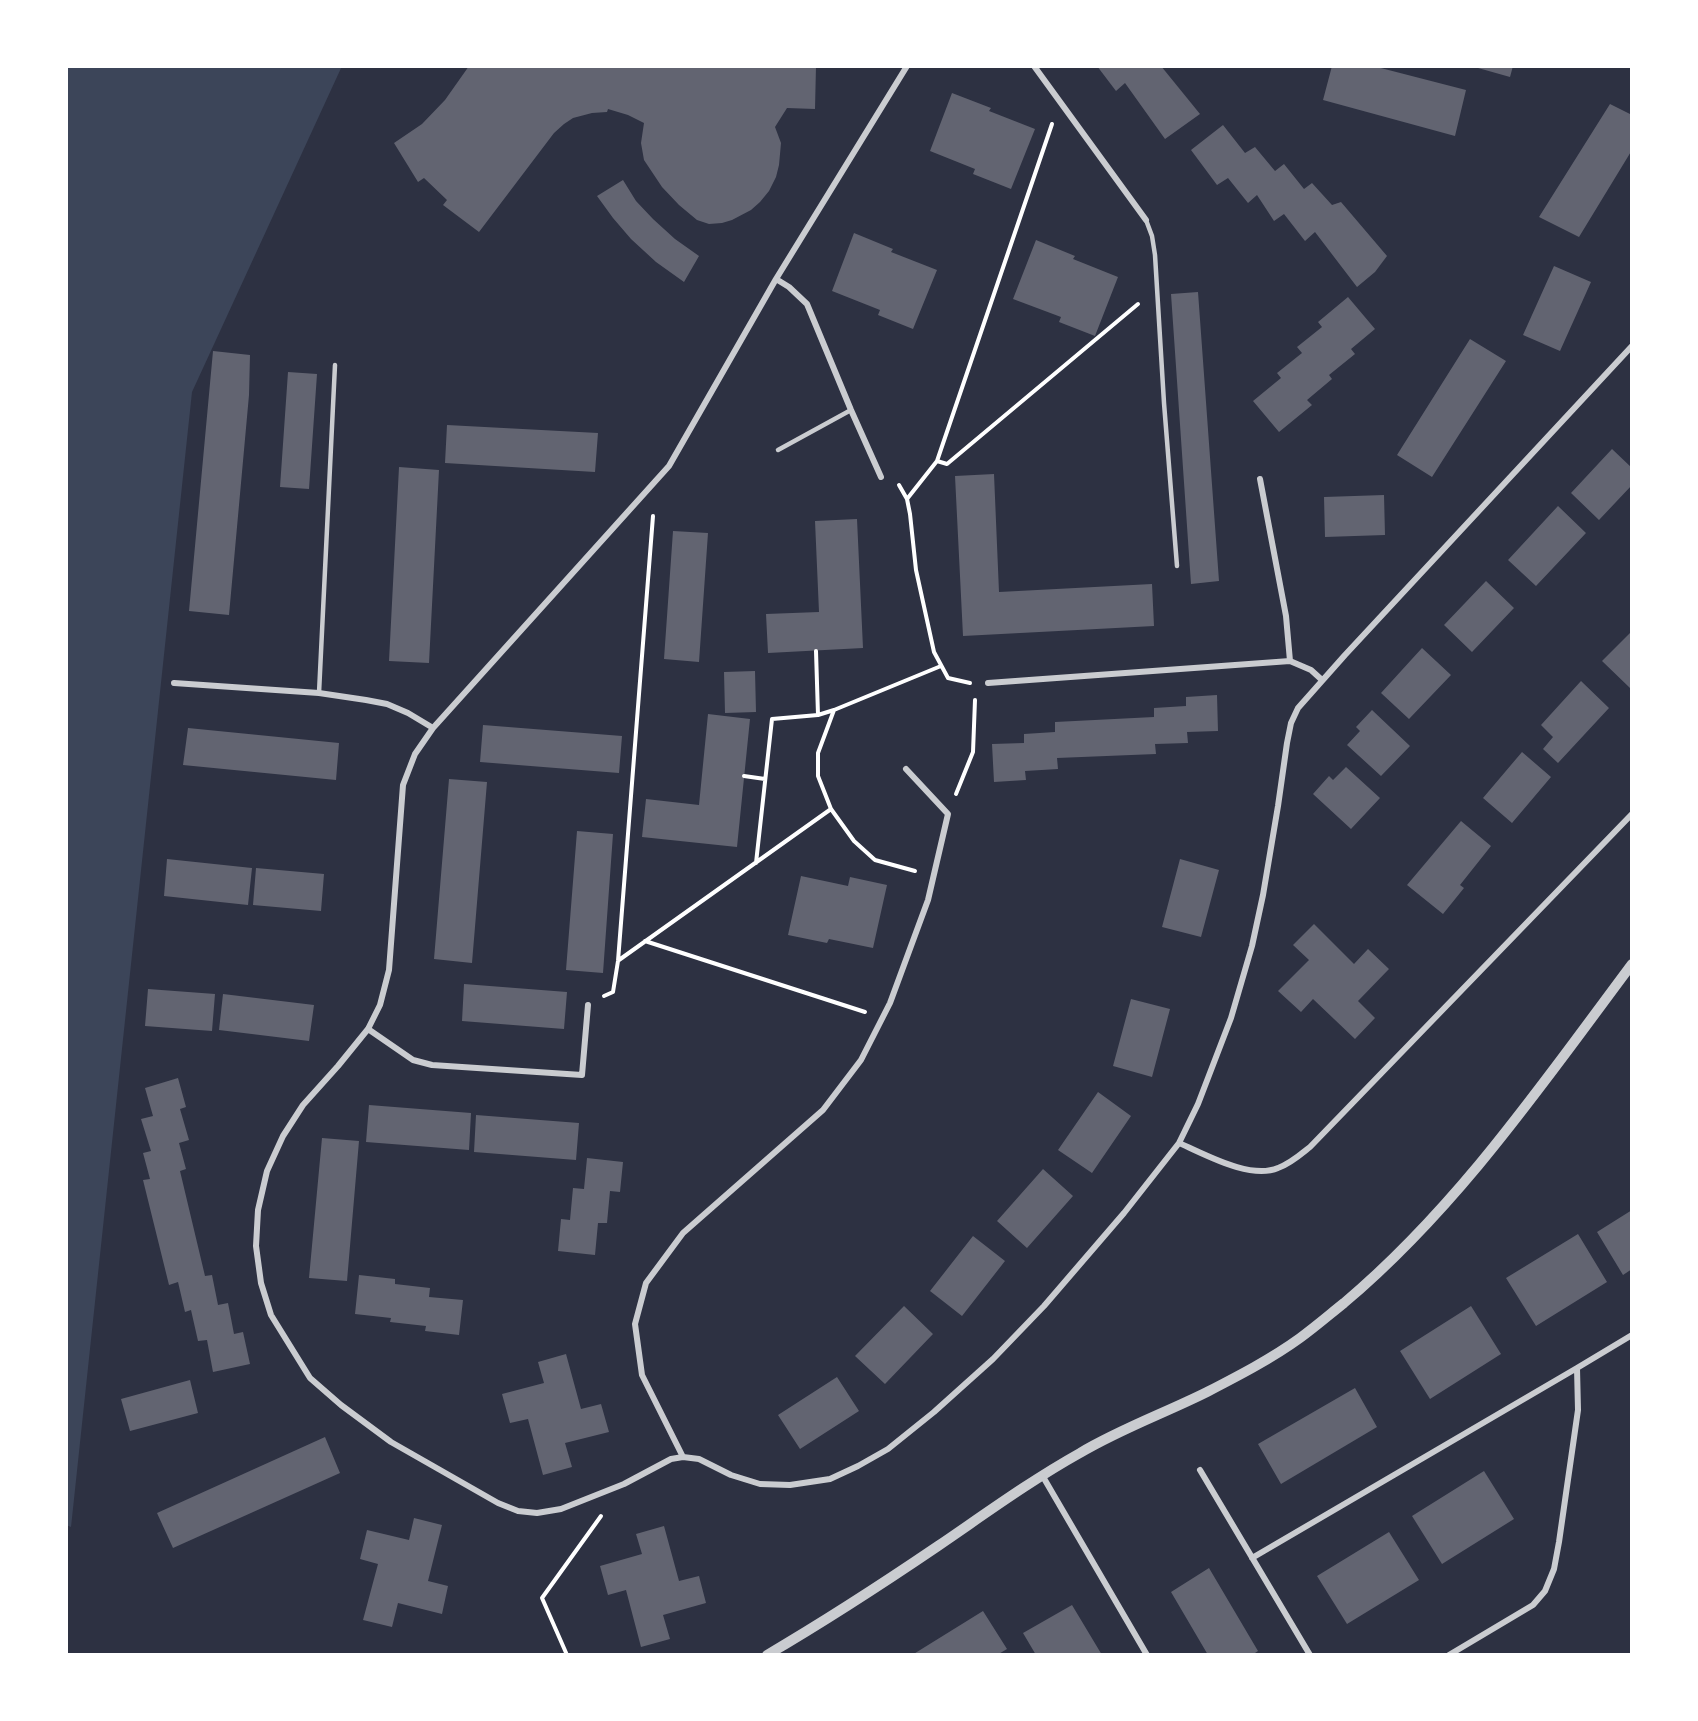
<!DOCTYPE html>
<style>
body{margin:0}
#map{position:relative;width:1698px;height:1721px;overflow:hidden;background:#2d3142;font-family:"PT Sans Narrow",sans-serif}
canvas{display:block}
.frame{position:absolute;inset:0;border:68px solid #fff;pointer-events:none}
</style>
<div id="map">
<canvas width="1698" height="1721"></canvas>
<div class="frame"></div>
</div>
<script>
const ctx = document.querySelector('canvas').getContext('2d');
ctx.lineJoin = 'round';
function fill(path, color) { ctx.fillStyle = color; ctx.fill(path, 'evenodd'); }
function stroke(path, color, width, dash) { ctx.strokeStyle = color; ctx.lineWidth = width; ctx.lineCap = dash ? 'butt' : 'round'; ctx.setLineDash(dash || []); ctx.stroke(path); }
fill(new Path2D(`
 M66,66H342L192,392L71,1527L66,1525Z`), '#3c4559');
fill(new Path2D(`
 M469,66H816L815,109L787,108L775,127L781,143L779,165L776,177L769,191L760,202L751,210L732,220L722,223L709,224L697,220L679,205L662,187L644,160L641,143L644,123L628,115L608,109L607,112L592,113L573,118L564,124L554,133L479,232L443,205L447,200L424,178L418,182L394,143L422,124L445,100Z
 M1097,66H1161L1200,114L1165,139L1125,83L1116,91Z
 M1332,66H1373L1466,90L1455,136L1323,100Z
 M1471,66H1513L1510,77Z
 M952,93L991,108L989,111L1035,129L1011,189L973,174L975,169L930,151Z
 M1610,104L1632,115V150L1579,237L1539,217Z
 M1223,125L1245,153L1255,147L1275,171L1284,164L1304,189L1312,183L1332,205L1341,202L1387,256L1375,272L1357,287L1315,232L1305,241L1284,214L1274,221L1257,195L1248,203L1228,178L1217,185L1191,150Z
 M623,180L636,201L653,219L675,239L699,256L684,282L656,262L631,239L613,218L597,196Z
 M854,233L893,249L891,252L937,270L913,329L878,315L880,310L832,291Z
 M1036,240L1075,256L1073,259L1118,277L1095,336L1059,322L1061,317L1013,299Z
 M1554,266L1591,282L1560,351L1523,335Z
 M1198,292L1219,581L1191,584L1171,294Z
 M1348,297L1375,329L1351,349L1355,354L1329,375L1332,379L1307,400L1312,405L1279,432L1253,401L1281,378L1277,373L1302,353L1297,347L1322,327L1318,322Z
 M1470,339L1506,361L1432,477L1397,455Z
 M213,351L250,355L249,395L229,615L189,611Z
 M288,372L317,374L309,489L280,487Z
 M447,425L598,433L595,472L445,463Z
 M1612,449L1632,468V485L1599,520L1571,493Z
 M399,467L439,470L429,663L389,661Z
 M994,474L999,592L1152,584L1154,626L963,636L955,476Z
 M1384,495L1385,535L1325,537L1324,497Z
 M1558,506L1586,533L1536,586L1508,560Z
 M857,519L863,648L768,653L766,614L819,612L815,521Z
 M673,531L708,533L699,662L664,659Z
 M1486,581L1514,608L1472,652L1444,625Z
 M1632,631V686L1630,688L1602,661Z
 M1422,648L1451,675L1409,719L1381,693Z
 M755,671L756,712L725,713L724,672Z
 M1581,681L1609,708L1558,763L1543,749L1553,737L1541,725Z
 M1217,695L1218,731L1187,732L1188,743L1155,744L1156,754L1057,758L1058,769L1025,771L1026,780L994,782L992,744L1024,743V734L1055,732V722L1154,717V708L1186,706V697Z
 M1372,710L1410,746L1381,776L1347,745L1360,731L1356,727Z
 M708,714L750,719L737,847L642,837L646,799L699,805Z
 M483,725L622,736L619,773L480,762Z
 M188,728L339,743L336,780L183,765Z
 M1522,752L1551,777L1512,823L1483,798Z
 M1346,767L1380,798L1351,829L1313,794L1329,776L1333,780Z
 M449,779L487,782L472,963L434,959Z
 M1461,821L1491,846L1460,885L1464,888L1443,914L1407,885Z
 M577,831L613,834L603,973L566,970Z
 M167,859L252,868L248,905L164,896Z
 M1180,859L1219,870L1201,937L1162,927Z
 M256,868L324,874L321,911L253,905Z
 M801,876L848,886L850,877L887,885L873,948L829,939L827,943L788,935Z
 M1314,924L1354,964L1368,949L1389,969L1358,1001L1375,1018L1355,1039L1313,999L1301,1012L1278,991L1309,960L1293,945Z
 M464,984L567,992L564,1029L462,1021Z
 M148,989L215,994L212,1031L145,1026Z
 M223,994L314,1005L309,1041L219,1030Z
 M1131,999L1170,1009L1152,1077L1113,1066Z
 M178,1078L186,1107L180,1109L189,1140L179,1143L186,1169L180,1171L205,1276L212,1275L218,1305L228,1303L234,1334L243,1332L250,1364L213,1372L207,1340L198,1341L191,1310L185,1312L178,1282L169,1285L143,1180L150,1179L143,1153L151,1151L141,1119L153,1116L145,1088Z
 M1098,1092L1131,1116L1092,1173L1058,1150Z
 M369,1105L471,1113L469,1150L366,1142Z
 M476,1115L579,1123L576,1160L474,1152Z
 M322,1138L359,1141L347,1281L309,1278Z
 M587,1158L623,1162L620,1192L610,1191L607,1223H598L595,1255L558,1251L561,1219L570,1220L573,1188L584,1189Z
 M1043,1169L1073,1196L1027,1248L997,1221Z
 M1632,1210V1269L1623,1275L1597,1232Z
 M1578,1234L1607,1282L1536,1326L1506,1278Z
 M973,1236L1005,1261L962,1316L930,1291Z
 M359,1275L395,1279V1284L430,1288L429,1297L463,1300L459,1335L425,1331L426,1326L390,1322L391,1318L355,1314Z
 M904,1306L933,1334L885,1384L855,1356Z
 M1471,1306L1501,1354L1430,1399L1400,1351Z
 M566,1354L581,1409L601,1404L609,1432L565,1443L572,1467L543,1475L528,1419L510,1423L502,1394L544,1383L538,1362Z
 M837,1377L859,1411L800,1449L778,1415Z
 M190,1380L198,1413L130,1431L121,1399Z
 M1355,1388L1377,1427L1281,1484L1258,1444Z
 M325,1437L340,1473L173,1548L157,1513Z
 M1484,1471L1514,1519L1442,1564L1412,1516Z
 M414,1518L442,1525L428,1581L448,1586L442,1614L398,1603L392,1627L363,1620L378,1564L360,1559L367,1530L409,1540Z
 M664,1526L679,1581L699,1576L706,1603L663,1615L670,1639L641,1647L626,1590L608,1595L600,1566L642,1554L636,1534Z
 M1389,1532L1419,1580L1347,1624L1317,1576Z
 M1209,1568L1258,1651L1252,1655H1208L1171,1592Z
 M1072,1605L1102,1655H1036L1023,1633Z
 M983,1611L1007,1649L997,1655H912Z`), '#626471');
stroke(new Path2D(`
 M937,461L947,464L1138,304
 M899,485L907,499L910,514L916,570L934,652L948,678L970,683
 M907,499L937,461L1052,124
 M816,651L818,715
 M834,710L818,753V776L831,809L854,841L875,860L915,871
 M744,776L765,779
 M956,794L973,752L975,700
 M756,863L772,719L818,715L834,710L941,666
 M645,941L865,1012
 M619,960L831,809
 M604,996L613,992L618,961L653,516
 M567,1655L542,1598L601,1516`), '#fff', 4);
stroke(new Path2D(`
 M1146,220L1152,236L1155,255L1164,403L1177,566
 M778,450L851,410
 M319,693L335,365`), '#caccd0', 4.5);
stroke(new Path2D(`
 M907,66L776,279L669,466L433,728L415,754L403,785L389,970L380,1005L368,1029L338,1066L303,1105L283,1136L267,1171L258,1210L256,1246L261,1283L271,1315L310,1378L341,1405L391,1442L498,1503L518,1511L537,1513L561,1509L624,1484L671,1459L683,1457L699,1459L731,1475L760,1484L790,1485L830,1479L858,1466L888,1449L934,1412L993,1359L1044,1306L1124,1213L1179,1143L1198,1104L1231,1018L1252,946L1263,895L1278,806L1287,743L1291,723L1298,708L1345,655L1632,346
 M1034,66L1146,220
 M776,279L789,287L807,304L851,410L881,477
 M1260,479L1286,616L1290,661
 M174,683L319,693L366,700L387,704L408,713L433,728
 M988,683L1290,661L1311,670L1322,680
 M368,1029L413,1060L432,1065L582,1075L588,1005
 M1179,1143C1205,1154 1250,1180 1278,1168C1290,1164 1300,1155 1310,1147L1632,814
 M683,1457L642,1375L635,1324L646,1283L683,1233L823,1110L861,1060L890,1003L928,900L948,814L906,769
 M1200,1470L1310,1655
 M1042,1475L1147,1655
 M1252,1558L1577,1368
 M1449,1655L1533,1605L1545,1591L1554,1569L1559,1542L1578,1410L1577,1368L1632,1335`), '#caccd0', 6);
stroke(new Path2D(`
 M767,1655C825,1621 882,1584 938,1546C985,1514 1030,1481 1080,1453C1120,1429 1165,1413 1207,1392C1238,1376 1271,1359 1300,1338C1315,1327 1329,1315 1344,1303C1458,1207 1543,1083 1632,964`), '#caccd0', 10);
</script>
